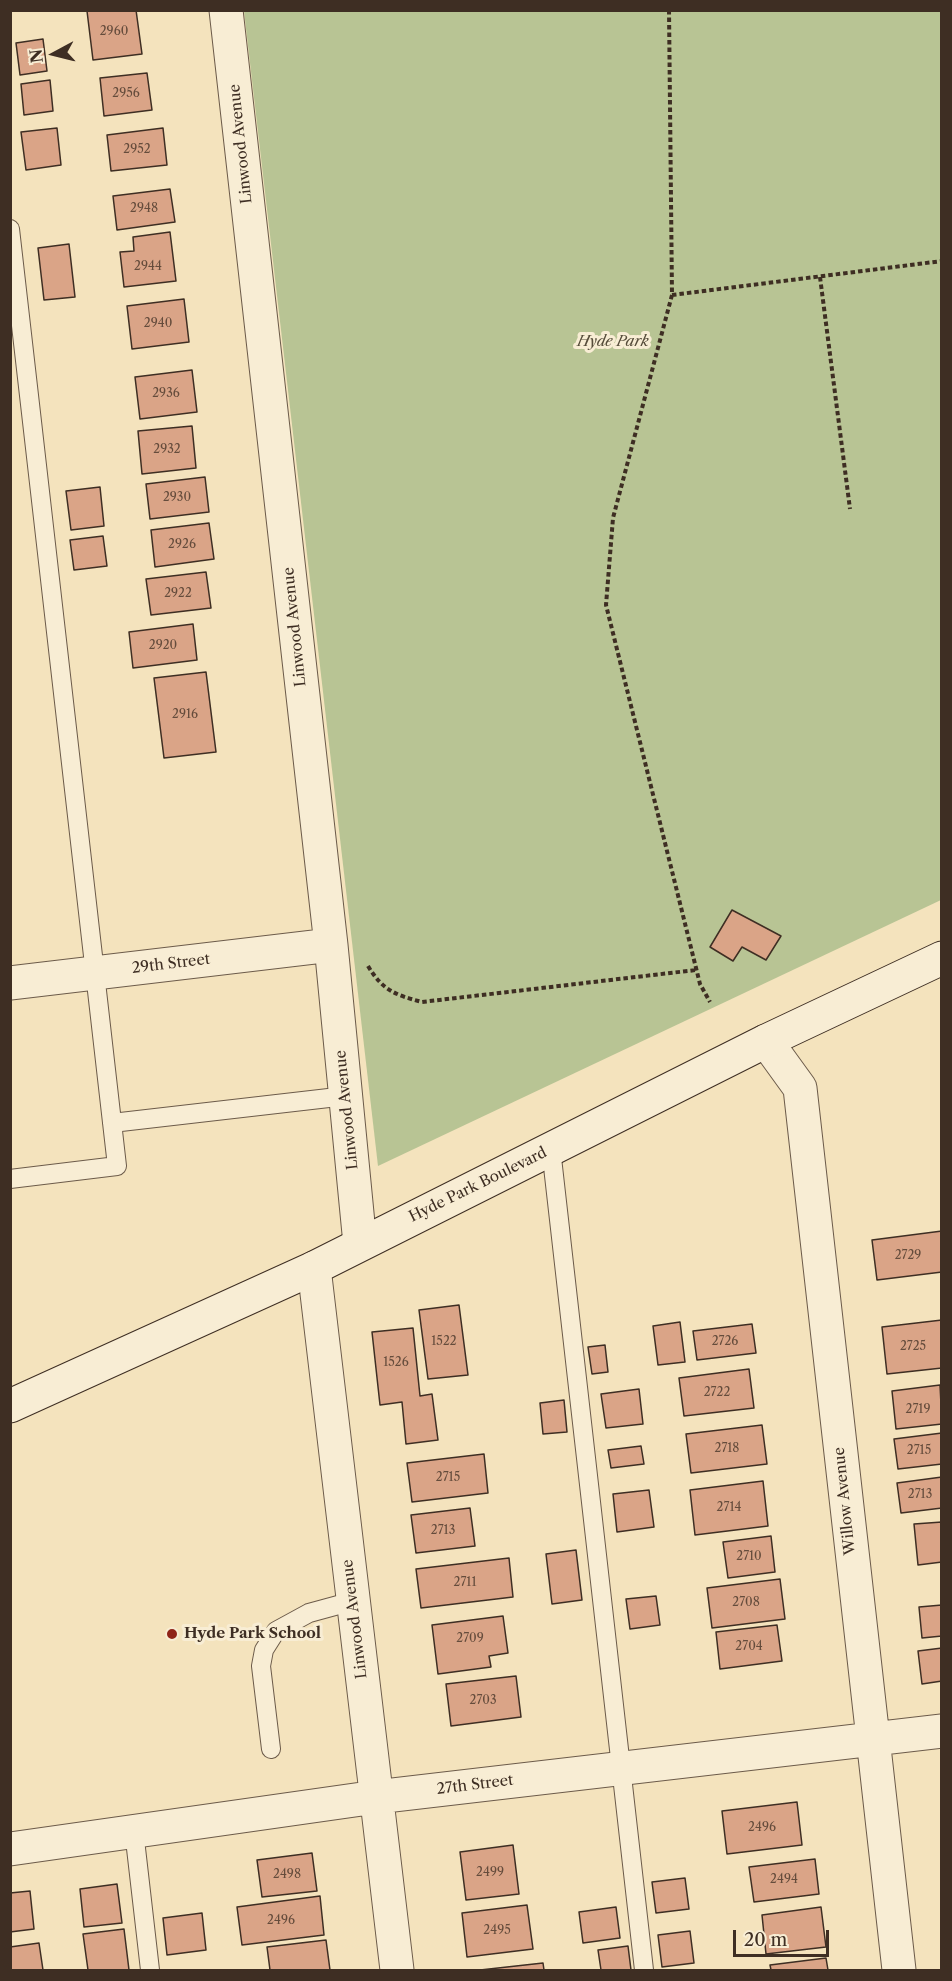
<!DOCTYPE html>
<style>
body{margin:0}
#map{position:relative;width:952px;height:1981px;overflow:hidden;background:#f4e3bd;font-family:"Libre Caslon Text",serif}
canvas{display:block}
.frame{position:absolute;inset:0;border:12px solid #3e2e23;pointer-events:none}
.north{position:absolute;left:24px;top:24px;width:60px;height:60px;-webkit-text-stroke:4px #f8edd4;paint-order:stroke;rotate:263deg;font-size:16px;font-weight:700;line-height:24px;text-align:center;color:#3e2e23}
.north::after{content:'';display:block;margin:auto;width:21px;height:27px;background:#3e2e23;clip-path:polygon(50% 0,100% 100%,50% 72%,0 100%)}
.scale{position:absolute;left:733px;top:1930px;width:96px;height:27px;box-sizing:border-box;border:3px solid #3e2e23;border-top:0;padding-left:8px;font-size:18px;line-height:21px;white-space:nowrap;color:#3e2e23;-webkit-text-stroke:4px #f8edd4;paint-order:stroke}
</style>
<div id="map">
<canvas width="952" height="1981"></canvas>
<div class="frame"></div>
<div class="north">N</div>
<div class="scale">20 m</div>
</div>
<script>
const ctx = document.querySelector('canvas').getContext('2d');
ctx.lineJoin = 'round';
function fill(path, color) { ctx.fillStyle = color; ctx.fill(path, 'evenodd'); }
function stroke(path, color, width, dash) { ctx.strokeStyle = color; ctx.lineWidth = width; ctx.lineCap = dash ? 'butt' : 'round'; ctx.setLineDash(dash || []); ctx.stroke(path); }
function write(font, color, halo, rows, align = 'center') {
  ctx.font = font + ' "Libre Caslon Text",serif'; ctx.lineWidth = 6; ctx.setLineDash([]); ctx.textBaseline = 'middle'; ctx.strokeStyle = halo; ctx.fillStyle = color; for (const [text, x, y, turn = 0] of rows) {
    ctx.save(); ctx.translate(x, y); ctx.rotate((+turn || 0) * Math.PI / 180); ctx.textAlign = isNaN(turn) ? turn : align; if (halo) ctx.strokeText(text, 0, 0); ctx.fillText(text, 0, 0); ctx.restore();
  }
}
fill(new Path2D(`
 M244,11H941V900L378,1166Z`), '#b8c494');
const building = new Path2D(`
 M136,10L142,54L93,60L87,11Z
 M43,39L47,71L20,75L16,43Z
 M147,73L152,110L104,116L100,78Z
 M50,80L53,111L24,115L21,84Z
 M57,128L61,165L26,170L21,132Z
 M163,128L167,165L111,171L107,135Z
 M170,189L175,222L117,230L113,196Z
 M170,232L176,281L124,287L120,252L134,251L133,237Z
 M69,244L75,297L44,300L38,248Z
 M184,299L189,342L132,349L127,306Z
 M192,370L197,412L140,419L135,377Z
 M192,426L196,468L142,474L138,431Z
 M205,477L209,512L150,519L146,484Z
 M100,487L104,526L71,530L66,491Z
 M209,523L214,559L155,567L151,530Z
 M103,536L107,566L74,570L70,540Z
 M206,572L211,608L151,615L146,579Z
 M193,624L197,660L133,668L129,632Z
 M206,672L216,752L164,758L154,678Z
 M732,910L781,936L766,960L742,947L733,961L710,947Z
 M942,1231V1272L877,1280L872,1240Z
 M459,1305L468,1375L428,1379L419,1310Z
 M942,1320V1368L887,1374L882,1327Z
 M680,1322L685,1362L658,1365L653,1326Z
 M752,1324L756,1353L697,1360L693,1331Z
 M413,1328L420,1396L432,1394L438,1440L406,1444L402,1402L380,1405L372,1332Z
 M605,1345L608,1372L592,1374L588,1347Z
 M749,1369L754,1408L684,1416L679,1378Z
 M940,1385L942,1424L896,1429L892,1391Z
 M639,1389L643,1424L606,1428L601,1394Z
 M564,1400L567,1432L543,1434L540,1403Z
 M762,1425L767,1464L691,1473L686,1434Z
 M942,1433V1464L898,1469L894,1439Z
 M641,1446L644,1464L611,1468L608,1450Z
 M484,1454L488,1493L412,1502L407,1463Z
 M942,1477V1508L901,1513L897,1483Z
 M763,1481L768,1526L695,1535L690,1490Z
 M649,1490L654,1527L617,1532L613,1494Z
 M470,1508L475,1546L416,1553L411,1515Z
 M942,1522V1562L918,1565L914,1524Z
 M771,1536L775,1572L728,1578L723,1542Z
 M576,1550L582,1600L552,1604L546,1554Z
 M509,1558L513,1597L421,1608L416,1569Z
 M780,1579L785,1619L712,1628L707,1588Z
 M656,1596L660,1625L630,1629L626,1599Z
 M942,1605V1636L922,1638L919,1607Z
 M503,1616L508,1653L489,1656L491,1667L438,1674L432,1625Z
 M777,1625L782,1661L720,1669L716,1632Z
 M942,1648V1681L922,1684L918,1651Z
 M516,1676L521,1717L451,1726L446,1684Z
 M797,1802L802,1845L727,1854L722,1811Z
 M513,1845L519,1894L466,1900L460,1852Z
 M312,1853L317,1891L262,1897L257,1860Z
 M815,1859L819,1894L754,1902L749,1867Z
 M685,1878L689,1909L656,1913L652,1882Z
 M117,1884L122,1923L84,1927L80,1889Z
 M30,1891L34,1929L10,1932V1893Z
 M320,1896L324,1935L242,1945L237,1907Z
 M527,1905L533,1949L467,1957L462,1913Z
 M616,1907L620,1938L583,1943L579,1912Z
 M821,1907L826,1947L766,1954L762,1915Z
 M202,1913L206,1950L167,1955L163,1918Z
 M124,1929L129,1970H88L83,1934Z
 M690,1931L694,1963L662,1967L658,1935Z
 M326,1940L330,1970H270L267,1947Z
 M39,1943L43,1970H10V1947Z
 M628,1946L631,1970H601L598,1950Z
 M826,1958L828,1970H771L770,1965Z
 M543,1963L544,1970H480Z`);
fill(building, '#daa487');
stroke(building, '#3e2e23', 1.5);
const lane = new Path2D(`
 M10,229L117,1166L10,1179
 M112,1123L346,1096
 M551,1149L644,1970
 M271,1749L261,1666L264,1650L276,1631L309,1613L353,1601
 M134,1831L150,1970`);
const street = new Path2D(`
 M226,10L331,945L360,1244
 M10,983L331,945
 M766,1041L800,1088L899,1970
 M314,1268L397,1970
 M10,1849L376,1797L942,1731`);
const secondary = new Path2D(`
 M10,1406L314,1268L766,1041L942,958`);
stroke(lane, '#6c5b4a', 20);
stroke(street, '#6c5b4a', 35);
stroke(secondary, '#3e2e23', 35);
stroke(new Path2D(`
 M669,10L672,295L613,518L606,605L700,984L710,1002
 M820,277L850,509
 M672,295L942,261
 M368,966C383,991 396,995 422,1002L696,970`), '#3e2e23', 4, [4.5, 3]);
stroke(lane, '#f8edd4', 18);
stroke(street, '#f8edd4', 33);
stroke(secondary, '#f8edd4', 33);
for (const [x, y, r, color] of [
 [172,1634,6,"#8f2418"]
]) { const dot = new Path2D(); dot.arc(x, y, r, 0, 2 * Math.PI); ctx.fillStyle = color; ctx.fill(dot); stroke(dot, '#f8edd4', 2); }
write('12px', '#654c3c', null, [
 ["2960",114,32],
 ["2956",126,94],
 ["2952",137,150],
 ["2948",144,209],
 ["2944",148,267],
 ["2940",158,324],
 ["2936",166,394],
 ["2932",167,450],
 ["2930",177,498],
 ["2926",182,545],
 ["2922",178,594],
 ["2920",163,646],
 ["2916",185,715],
 ["2729",908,1256],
 ["1522",444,1342],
 ["2726",725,1342],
 ["2725",913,1347],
 ["1526",396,1363],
 ["2722",717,1393],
 ["2719",918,1410],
 ["2718",727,1449],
 ["2715",919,1451],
 ["2715",448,1478],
 ["2713",920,1495],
 ["2714",729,1508],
 ["2713",443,1531],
 ["2710",749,1557],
 ["2711",465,1583],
 ["2708",746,1603],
 ["2709",470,1639],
 ["2704",749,1647],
 ["2703",483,1701],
 ["2496",762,1828],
 ["2499",490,1873],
 ["2498",287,1875],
 ["2494",784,1880],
 ["2496",281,1921],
 ["2495",497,1931]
]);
write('15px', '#3e2e23', '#f8edd4', [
 ["Linwood Avenue",241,144,-96],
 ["Linwood Avenue",295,627,-96],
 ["29th Street",171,964,-7],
 ["Linwood Avenue",347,1110,-96],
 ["Hyde Park Boulevard",478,1185,-26],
 ["Willow Avenue",845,1501,-96],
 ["Linwood Avenue",355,1619,-97],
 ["27th Street",475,1785,-7]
]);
write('italic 15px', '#564c3a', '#f8edd4', [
 ["Hyde Park",613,342]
]);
write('bold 15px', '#3e2e23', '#f8edd4', [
 ["Hyde Park School",184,1634]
], 'left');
</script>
